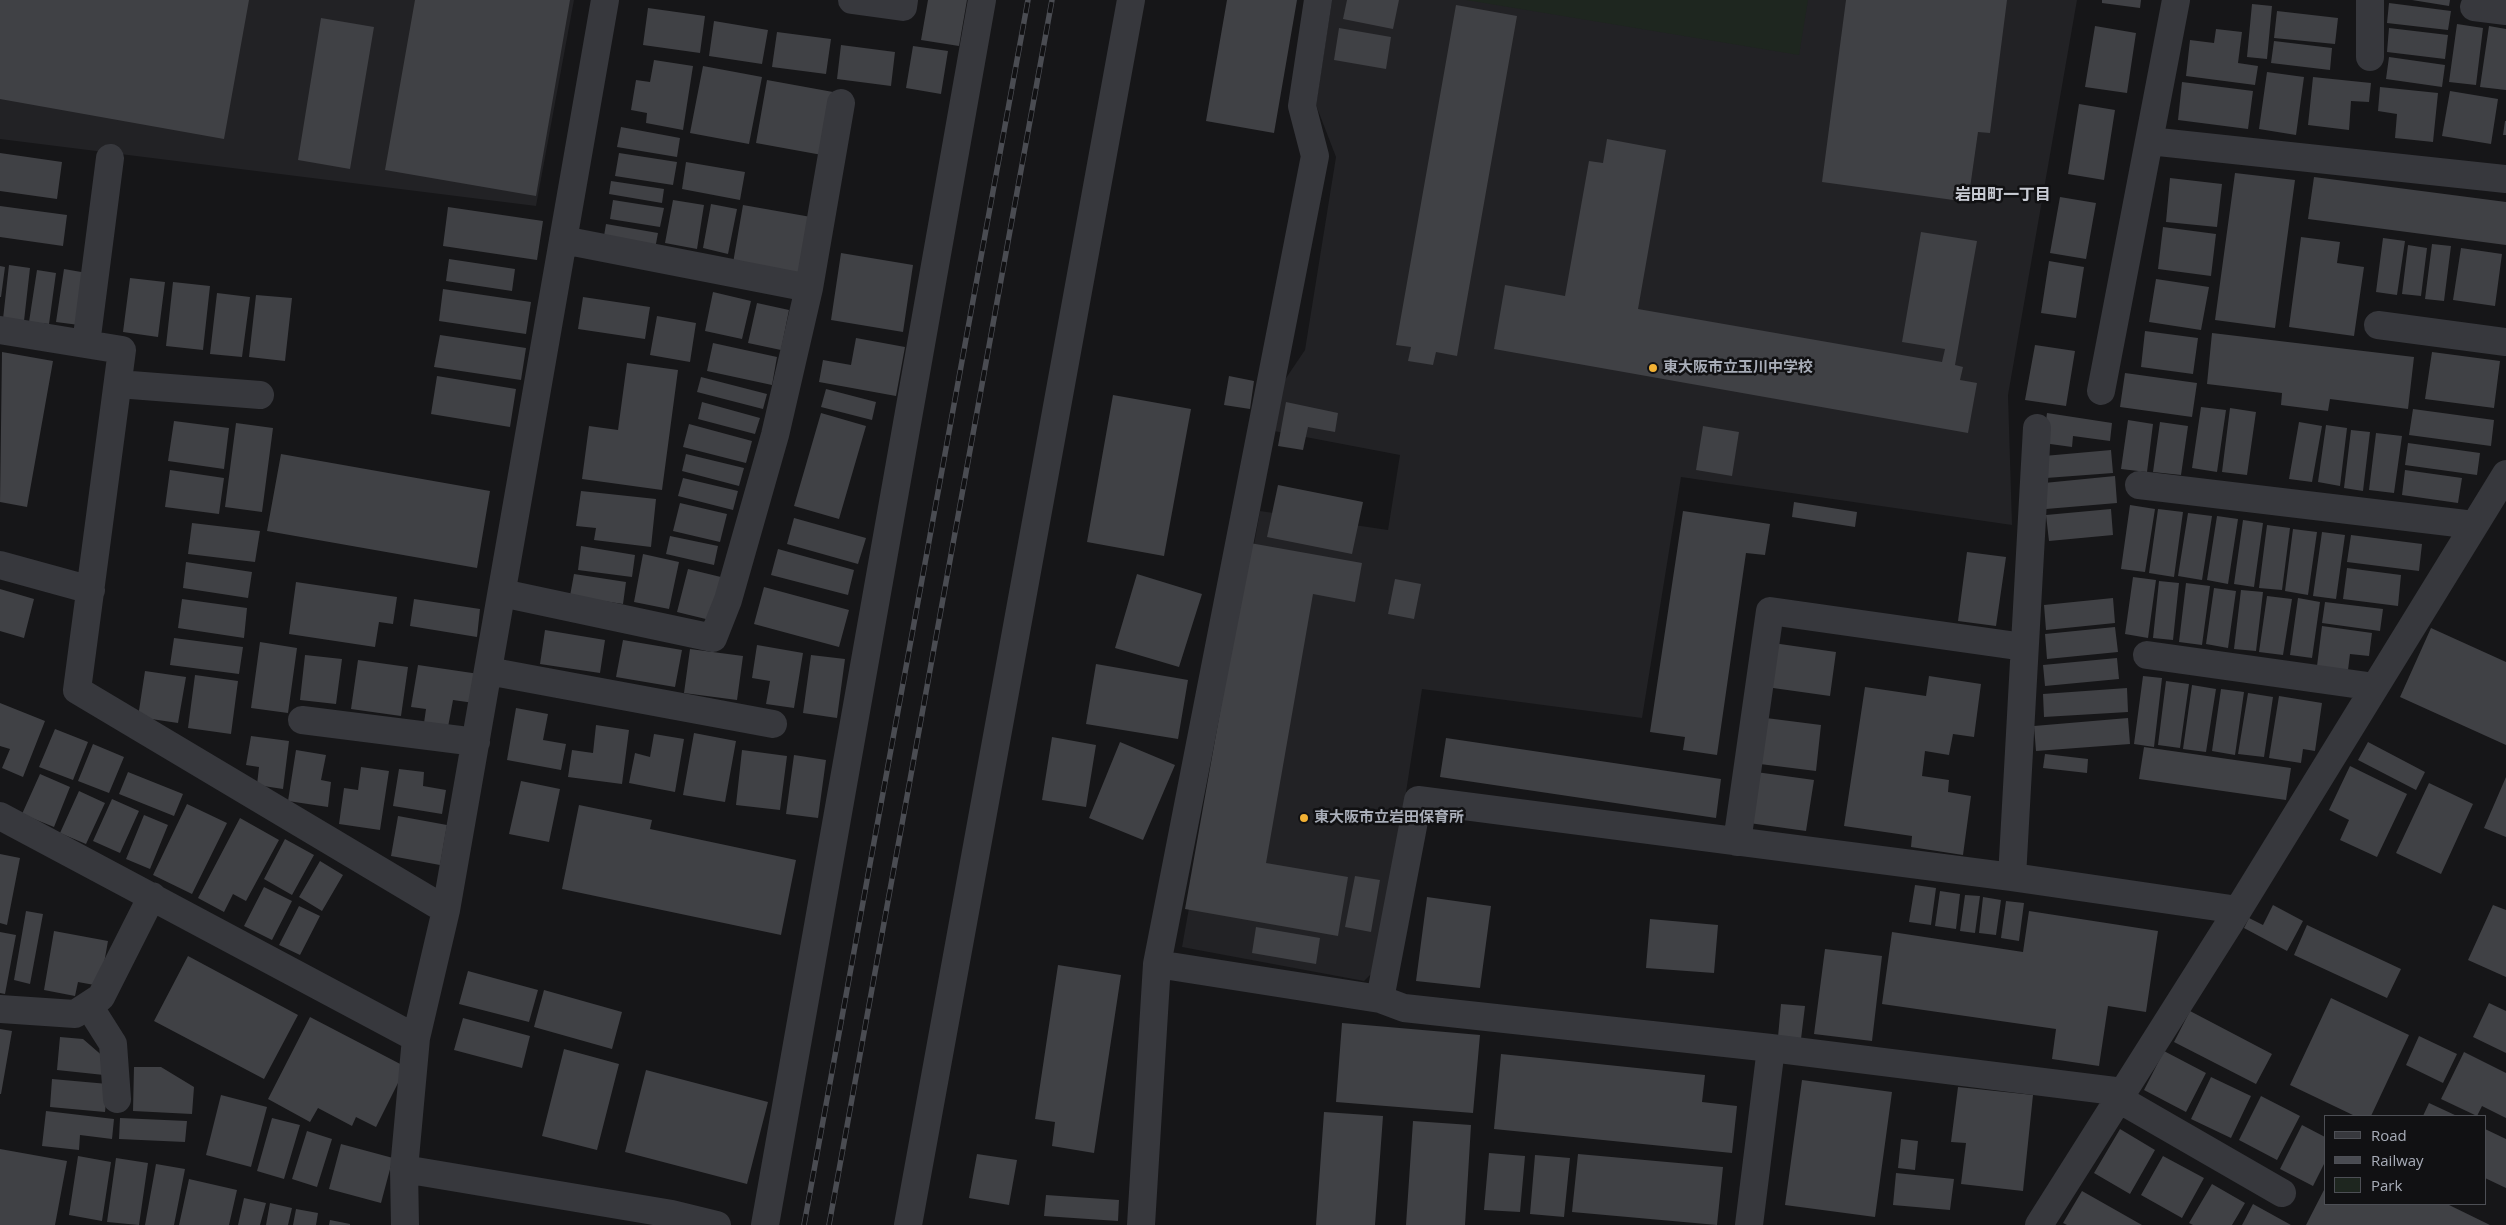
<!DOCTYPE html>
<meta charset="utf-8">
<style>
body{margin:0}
#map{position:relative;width:2506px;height:1225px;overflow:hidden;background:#161618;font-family:"Open Sans",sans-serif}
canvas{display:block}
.legend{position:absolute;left:2324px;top:1115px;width:162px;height:90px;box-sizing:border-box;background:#111113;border:1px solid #4d4f55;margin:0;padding:6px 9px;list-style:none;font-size:15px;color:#a8adb8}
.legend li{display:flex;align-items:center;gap:10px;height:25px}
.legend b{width:25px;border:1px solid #4d4f55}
</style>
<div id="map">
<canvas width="2506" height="1225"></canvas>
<ul class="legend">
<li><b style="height:6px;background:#37383d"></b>Road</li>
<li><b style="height:6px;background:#4a4c52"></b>Railway</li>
<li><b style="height:14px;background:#1e261f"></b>Park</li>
</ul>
</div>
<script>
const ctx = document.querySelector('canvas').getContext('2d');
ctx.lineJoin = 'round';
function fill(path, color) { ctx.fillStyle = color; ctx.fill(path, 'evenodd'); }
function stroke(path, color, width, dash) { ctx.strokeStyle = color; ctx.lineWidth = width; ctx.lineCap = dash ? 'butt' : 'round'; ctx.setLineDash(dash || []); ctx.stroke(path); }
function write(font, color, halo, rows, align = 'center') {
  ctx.font = font + ' "Open Sans","Noto Sans JP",sans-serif'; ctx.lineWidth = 5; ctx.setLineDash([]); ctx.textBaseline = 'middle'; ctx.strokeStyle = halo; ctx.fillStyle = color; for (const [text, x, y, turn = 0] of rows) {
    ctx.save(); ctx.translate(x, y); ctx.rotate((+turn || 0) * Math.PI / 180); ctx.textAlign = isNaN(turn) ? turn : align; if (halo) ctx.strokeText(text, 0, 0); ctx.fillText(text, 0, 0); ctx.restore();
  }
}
fill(new Path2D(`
 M0,0H574L536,206L0,139Z
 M1332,0H2077L2008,395L2012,525L1681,477L1642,718L1422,689L1379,966L1364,981L1182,947L1260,511L1388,530L1400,455L1274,431L1280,387L1305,350L1336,157L1316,105Z`), '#222225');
fill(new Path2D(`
 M1466,0H1808L1799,55Z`), '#1e261f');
fill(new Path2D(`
 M0,0H249L224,139L0,99Z
 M415,0H570L536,196L385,170Z
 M928,0H967L959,46L921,40Z
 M1227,0H1297L1274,133L1206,121Z
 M1347,0H1399L1393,29L1343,19Z
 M1846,0H2007L1990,133L1978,132L1968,202L1822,182Z
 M2102,0H2141L2140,8L2102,3Z
 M2412,0H2450L2449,6Z
 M2389,3L2451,11L2448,30L2387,23Z
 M2252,4L2272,6L2267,59L2247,57Z
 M1456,5L1517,16L1457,356L1436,352L1433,365L1408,361L1411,347L1396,345Z
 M648,8L705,16L700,53L643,45Z
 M2277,11L2338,18L2335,44L2274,38Z
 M321,18L374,27L350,169L298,160Z
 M714,21L768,30L762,64L709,56Z
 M2457,24L2483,28L2476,85L2449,82Z
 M2095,26L2136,33L2127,93L2085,87Z
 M2489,26L2506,29V90L2480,87Z
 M1339,28L1391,37L1386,69L1334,60Z
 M2389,28L2448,35L2445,59L2387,52Z
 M2216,29L2242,32L2238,63L2258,66L2255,85L2186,76L2190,40L2214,43Z
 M777,32L831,39L826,74L772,67Z
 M2274,41L2332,48L2330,70L2271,63Z
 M841,45L895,52L891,86L837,79Z
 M913,46L948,51L941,94L906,88Z
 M2389,57L2445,65L2442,87L2386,79Z
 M654,60L693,66L683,130L646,123L647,113L631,110L636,80L650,82Z
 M703,66L762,77L749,144L690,133Z
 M2267,72L2304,77L2296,135L2259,129Z
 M2313,77L2371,83L2369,102L2351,101L2349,130L2308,125Z
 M767,80L833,92L822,155L756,143Z
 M2182,82L2253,91L2248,129L2178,120Z
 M2380,87L2438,93L2433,142L2395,138L2397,114L2378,111Z
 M2450,91L2498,99L2491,144L2442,136Z
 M2079,104L2115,110L2104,180L2068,174Z
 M2505,121H2506V135H2503Z
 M621,127L680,138L677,157L617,147Z
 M1607,139L1666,150L1638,309L1942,362L1945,349L1902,342L1921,232L1977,241L1955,365L1963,367L1960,380L1977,383L1968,433L1494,349L1505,285L1565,296L1589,161L1603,163Z
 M0,153L62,162L57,199L0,191Z
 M619,153L677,162L673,185L615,176Z
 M686,162L745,172L740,200L682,189Z
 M2235,173L2295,180L2275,328L2215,320Z
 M2314,177L2506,202V245L2308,219Z
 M2170,178L2222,184L2217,227L2166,222Z
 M611,181L664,189L662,203L609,194Z
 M2060,197L2096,203L2086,259L2050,253Z
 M613,200L664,208L660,227L610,219Z
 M673,200L704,205L697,249L665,243Z
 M711,204L737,209L728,254L703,248Z
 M743,205L811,217L800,275L733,263Z
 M0,206L67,215L63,246L0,237Z
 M448,207L543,221L537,260L443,246Z
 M606,224L658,233L655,249L603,242Z
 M2163,227L2216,234L2211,276L2158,269Z
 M2301,237L2340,242L2337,263L2364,267L2354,336L2289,327Z
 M2383,238L2405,241L2397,295L2376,292Z
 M2432,244L2451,246L2444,301L2425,299Z
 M2408,245L2427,248L2421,296L2402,294Z
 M2461,248L2502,254L2495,306L2453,300Z
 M841,253L913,265L903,332L831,320Z
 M449,259L515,269L512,291L446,281Z
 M2049,261L2084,267L2076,318L2041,313Z
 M9,265L30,268L24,321L3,319Z
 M0,266L5,267L1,297H0Z
 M64,269L87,273L79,325L56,322Z
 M37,270L56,273L49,324L29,322Z
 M130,278L165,282L158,337L123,332Z
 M2156,279L2209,287L2201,330L2149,322Z
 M173,282L210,286L203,350L166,346Z
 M443,289L531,302L526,334L439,321Z
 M713,292L751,301L742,339L705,331Z
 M217,293L250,297L242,357L210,354Z
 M256,295L292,298L285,361L249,357Z
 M583,297L650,307L645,339L578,329Z
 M757,303L789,310L781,350L748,343Z
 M657,316L696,323L690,362L650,355Z
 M2145,331L2198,338L2193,374L2141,367Z
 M2212,333L2414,357L2408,409L2330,399L2328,411L2281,405L2282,393L2207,384Z
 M440,335L526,348L521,380L434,367Z
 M856,338L905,347L896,396L819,382L823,360L851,365Z
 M713,343L777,357L772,385L707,371Z
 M2035,345L2075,351L2066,406L2025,400Z
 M2,352L53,361L27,507L0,502Z
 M2432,352L2500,361L2494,408L2425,399Z
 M627,363L678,370L662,490L582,479L589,426L618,430Z
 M2125,373L2197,383L2192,417L2120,407Z
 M437,376L516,389L510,427L431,414Z
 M1229,376L1254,381L1250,409L1224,405Z
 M701,377L767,394L763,409L697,392Z
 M826,389L876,402L872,420L821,407Z
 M1113,395L1191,409L1164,556L1087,542Z
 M702,402L760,418L755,434L698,419Z
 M1286,402L1338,413L1335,432L1308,427L1303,450L1278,446Z
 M2201,407L2226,410L2217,472L2192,468Z
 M2230,408L2256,412L2247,475L2222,472Z
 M2413,409L2494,420L2491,446L2409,435Z
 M821,413L866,426L839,519L794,506Z
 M2047,413L2112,423L2110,441L2073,436L2072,447L2043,443Z
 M2128,420L2153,424L2147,472L2121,469Z
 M174,421L229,428L224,469L168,461Z
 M2160,422L2188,426L2181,475L2153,472Z
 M2299,422L2322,426L2312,482L2289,479Z
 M236,423L273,428L262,512L225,507Z
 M689,424L752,441L746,463L683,447Z
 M2326,425L2347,428L2340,486L2318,482Z
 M1703,426L1739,432L1732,476L1696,470Z
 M2351,430L2370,432L2363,491L2344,488Z
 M2376,433L2402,436L2394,493L2369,490Z
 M2408,443L2480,453L2477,475L2405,465Z
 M2111,450L2113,473L2046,478L2044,456Z
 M281,454L490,491L477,568L267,531Z
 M686,454L744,468L739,486L682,471Z
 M170,470L224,478L219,514L165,507Z
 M2405,470L2462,478L2458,503L2402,495Z
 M2115,476L2117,503L2046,509L2044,483Z
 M683,478L738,491L733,510L678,496Z
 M1278,485L1363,502L1352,554L1267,537Z
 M581,491L656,499L651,547L594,540L596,528L576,526Z
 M1794,502L1857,512L1855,527L1792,517Z
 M680,503L727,514L720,542L673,531Z
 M2130,505L2155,509L2145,572L2121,569Z
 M2111,509L2113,535L2049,541L2046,515Z
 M2158,509L2183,512L2174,577L2149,573Z
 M1683,511L1770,524L1765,555L1746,553L1717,755L1683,750L1685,737L1650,732Z
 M2188,513L2212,516L2202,580L2178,576Z
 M2217,516L2238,519L2228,584L2207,580Z
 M794,518L866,538L858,564L787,544Z
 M2243,520L2263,523L2254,587L2234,584Z
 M192,523L260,531L255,562L188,554Z
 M2267,525L2290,528L2282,590L2259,588Z
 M2293,529L2317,532L2308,595L2285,591Z
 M2322,532L2345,535L2336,599L2313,596Z
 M2351,535L2422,544L2419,571L2347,562Z
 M670,536L718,546L714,565L666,554Z
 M1250,543L1362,563L1355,602L1313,594L1266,863L1348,877L1338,936L1185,909Z
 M581,546L635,555L632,577L578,570Z
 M778,549L854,570L848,595L771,575Z
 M1967,552L2006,557L1996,626L1958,621Z
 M643,554L679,562L669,609L634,602Z
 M186,562L252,572L248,598L183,588Z
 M2347,568L2401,575L2398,606L2343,599Z
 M688,569L725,578L714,621L677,612Z
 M574,574L626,582L623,604L570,596Z
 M1137,574L1202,594L1179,667L1115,648Z
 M2133,577L2156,580L2148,638L2125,634Z
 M1395,579L1421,584L1414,619L1388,614Z
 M2159,581L2179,583L2173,640L2153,638Z
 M296,582L397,597L393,624L379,622L375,647L289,634Z
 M2186,583L2210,586L2202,645L2179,642Z
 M764,587L849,610L839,647L754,624Z
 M2214,588L2236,591L2228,648L2206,644Z
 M0,589L34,599L24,638L0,631Z
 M2241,590L2263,592L2256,651L2234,649Z
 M2267,596L2292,599L2283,655L2259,652Z
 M2113,598L2115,623L2046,630L2044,605Z
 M2298,598L2320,602L2312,658L2290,655Z
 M182,599L247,608L244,638L178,628Z
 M414,599L480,609L477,637L410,626Z
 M2325,602L2383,609L2380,631L2322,623Z
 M2322,626L2372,633L2369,656L2350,654L2348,670L2317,666Z
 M2115,627L2118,652L2047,659L2045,634Z
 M2431,628L2506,662V745L2400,697Z
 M545,630L605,640L600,673L540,664Z
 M174,638L243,647L239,674L170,665Z
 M623,640L682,650L675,687L616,677Z
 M260,642L297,648L288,713L251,708Z
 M1773,643L1836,652L1830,696L1766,687Z
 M757,645L803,653L794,708L766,704L770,681L752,678Z
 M690,649L743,656L737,700L684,693Z
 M305,655L342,659L336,704L300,700Z
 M811,655L845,659L837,718L803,713Z
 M2117,658L2119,679L2045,686L2043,665Z
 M358,660L408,667L401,716L351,709Z
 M1096,664L1188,680L1178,739L1086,724Z
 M418,665L479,674L474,703L453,700L448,727L424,723L426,709L411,707Z
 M145,671L186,677L178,723L138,717Z
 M195,675L238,681L231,734L188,728Z
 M1929,676L1981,684L1974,737L1953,734L1949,755L1925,751L1922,776L1949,780L1948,792L1971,796L1963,855L1911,847L1912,836L1844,826L1865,687L1926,696Z
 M2143,676L2162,678L2154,747L2134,744Z
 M2166,681L2189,684L2180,748L2158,745Z
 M2192,685L2216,689L2206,752L2183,749Z
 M2127,688L2128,712L2044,717L2043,694Z
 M2221,689L2244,692L2235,755L2212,751Z
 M2248,693L2273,697L2264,757L2238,754Z
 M2279,696L2322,703L2315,751L2303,749L2301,763L2269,758Z
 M0,703L45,721L23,777L2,768L10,749L0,746Z
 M516,708L548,714L543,740L566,744L561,770L507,760Z
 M1766,718L1821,725L1816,771L1760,764Z
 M2128,718L2130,744L2036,751L2034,726Z
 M596,725L629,730L622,784L568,777L572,750L593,753Z
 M55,729L88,742L73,780L39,767Z
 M694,733L736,741L725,802L683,795Z
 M654,734L684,739L675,792L629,783L635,753L650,757Z
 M251,736L289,741L283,789L257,785L259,767L246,765Z
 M1052,737L1096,745L1086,807L1042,800Z
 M1446,738L1721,779L1716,818L1440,777Z
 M1120,742L1175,765L1143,840L1089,818Z
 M2368,742L2425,772L2416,790L2358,760Z
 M93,744L124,757L109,793L78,781Z
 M2144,747L2291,768L2286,800L2139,779Z
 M296,750L326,755L321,780L331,782L328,807L288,801Z
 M742,750L787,756L780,810L736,805Z
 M2045,754L2088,759L2087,773L2043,768Z
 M794,755L826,760L818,818L786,814Z
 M2350,766L2407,794L2377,857L2340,840L2349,820L2329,810Z
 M361,767L389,771L380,830L339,824L344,788L358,790Z
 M399,769L424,772L423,786L446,790L442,814L393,806Z
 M128,772L183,794L174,816L119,794Z
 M1756,772L1814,780L1806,831L1749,823Z
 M40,774L70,787L54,827L22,814Z
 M2506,777V837L2484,828Z
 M521,781L560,789L549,842L509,834Z
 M2429,783L2473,804L2441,874L2396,853Z
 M79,791L105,803L86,844L60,833Z
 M112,799L139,811L120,853L93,841Z
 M187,804L227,823L192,894L153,875Z
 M579,805L652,820L650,829L796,860L781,935L562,889Z
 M144,815L168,825L150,869L126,859Z
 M398,816L447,825L440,865L391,856Z
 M240,818L279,840L246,901L233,894L224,912L198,898Z
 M285,839L314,855L292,895L264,879Z
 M0,854L20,858L7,925L0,923Z
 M320,861L343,875L322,911L299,897Z
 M1355,876L1380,880L1371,932L1345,927Z
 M1915,885L1936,888L1931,925L1909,922Z
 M264,887L292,901L272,940L244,926Z
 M1940,891L1960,894L1956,929L1935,926Z
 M1965,895L1980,896L1975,933L1960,931Z
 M1427,897L1491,906L1480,988L1416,981Z
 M1983,897L2001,900L1996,935L1979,933Z
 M2006,901L2024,903L2019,941L2001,938Z
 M2273,905L2303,921L2287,951L2244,928L2249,918L2263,925Z
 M2493,905L2506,910V977L2468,960Z
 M299,906L320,916L300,955L279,945Z
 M26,911L43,914L30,984L14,980Z
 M2029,911L2158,931L2146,1012L2108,1006L2099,1066L2052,1059L2056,1029L1882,1004L1892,932L2023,952Z
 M1650,919L1718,925L1714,973L1646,968Z
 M2307,925L2401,969L2387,998L2294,955Z
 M1256,927L1320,938L1316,964L1252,953Z
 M54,931L108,941L100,986L78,982L75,996L44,990Z
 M0,932L16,935L5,994L0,993Z
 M1825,949L1882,956L1872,1041L1814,1034Z
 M188,956L298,1015L264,1079L154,1021Z
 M1058,965L1121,975L1094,1153L1052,1146L1055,1122L1035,1119Z
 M468,971L538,990L529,1022L459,1004Z
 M544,990L622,1012L612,1049L534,1027Z
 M2331,998L2409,1035L2371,1116H2355L2290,1085Z
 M2489,1003L2506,1011V1053L2473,1037Z
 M1781,1004L1805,1006L1801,1039L1778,1037Z
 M2190,1011L2272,1054L2256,1084L2174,1042Z
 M310,1017L406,1067L376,1127L356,1117L352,1126L318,1108L310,1122L268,1099Z
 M463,1018L530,1036L522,1068L454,1050Z
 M1342,1023L1480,1035L1473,1113L1336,1102Z
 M0,1029L12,1031L1,1094H0Z
 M2419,1036L2457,1054L2443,1083L2406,1065Z
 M60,1037L83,1039L105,1058L104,1075L57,1070Z
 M564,1049L619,1064L597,1150L542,1136Z
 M2164,1051L2206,1073L2186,1112L2144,1090Z
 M2464,1052L2506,1073V1118L2482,1106L2477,1116L2441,1099Z
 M1501,1054L1705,1075L1702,1102L1737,1106L1732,1153L1494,1129Z
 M134,1067H161L194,1087L192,1114L133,1111Z
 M646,1070L768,1102L747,1184L625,1152Z
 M2211,1077L2251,1096L2231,1138L2191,1119Z
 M52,1079L108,1084L105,1112L50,1107Z
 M1802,1080L1892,1092L1875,1217L1785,1205Z
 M1958,1087L2033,1095L2023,1191L1961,1184L1966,1143L1951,1142Z
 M221,1095L267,1107L251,1167L206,1155Z
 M2261,1096L2300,1116L2277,1160L2239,1140Z
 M2429,1103L2457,1116H2423Z
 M46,1111L114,1119L112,1139L80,1135L79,1150L42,1146Z
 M1324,1112L1383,1116L1375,1225H1316Z
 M120,1118L187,1121L185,1142L119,1139Z
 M272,1118L300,1125L284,1179L257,1171Z
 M1413,1121L1471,1125L1465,1225H1406Z
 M2302,1125L2325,1137V1162L2313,1186L2280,1169Z
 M2120,1129L2155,1150L2130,1194L2094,1173Z
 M2485,1129L2506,1139V1188L2485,1178Z
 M307,1131L332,1139L317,1187L292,1179Z
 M1901,1139L1918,1141L1915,1170L1898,1168Z
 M341,1144L393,1158L381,1203L329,1189Z
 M0,1149L67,1161L55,1225H0Z
 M1489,1153L1525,1156L1520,1212L1484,1210Z
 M977,1154L1017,1160L1009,1205L969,1198Z
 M1578,1154L1723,1167L1717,1225L1572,1212Z
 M1535,1155L1570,1158L1564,1217L1530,1214Z
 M78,1156L111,1162L102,1221L69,1215Z
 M2163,1156L2204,1178L2182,1218L2141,1195Z
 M116,1158L148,1163L139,1225L107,1222Z
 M156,1164L185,1169L174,1225H145Z
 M1896,1173L1954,1179L1950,1210L1893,1205Z
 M189,1179L237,1190L229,1225H179Z
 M2212,1184L2245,1203L2232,1225H2193L2189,1223Z
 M2325,1188V1204H2447L2490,1225H2306Z
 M2082,1191L2142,1225H2067L2063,1223Z
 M1046,1195L1119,1200L1118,1221L1044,1216Z
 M244,1198L266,1203L260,1225H238Z
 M270,1203L292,1208L288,1225H266Z
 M2253,1204L2291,1225H2242Z
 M296,1209L318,1213L316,1225H293Z
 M330,1220L350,1224V1225H329Z`), '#404145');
stroke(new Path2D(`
 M852,0L903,7L904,0
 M2474,7L2506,11
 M2370,57V0
 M2149,141L2506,179
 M563,240L809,288
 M2378,325L2506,342
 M0,330L122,350L77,690L446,910
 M86,344L110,158
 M118,384L260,395
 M2101,391L2176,0
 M2139,485L2474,525
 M0,565L91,590
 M502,593L713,638L728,600L775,435L809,288L841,103
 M2147,655L2375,687
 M488,671L773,724
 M302,720L476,742
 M0,816L416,1038
 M1737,842L1770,611L2024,647
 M2012,877L2037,428
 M1157,964L1380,999L1404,1008L1771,1048L2123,1092
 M1380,999L1418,800L2012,877L2238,910
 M89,1006L113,1044L117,1099
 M0,1009L75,1014L101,997L152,896
 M2119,1099L2282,1193
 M404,1169L672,1214L717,1225
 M405,1225L404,1169L416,1038L446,910L605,0
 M765,1225L982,0
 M908,1225L1131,0
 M1141,1225L1157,964L1315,156L1302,106L1318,0
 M1749,1225L1771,1048
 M2039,1225L2238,910L2506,474`), '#37383d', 28);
const rail = new Path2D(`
 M804,1225L1028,0
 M829,1225L1052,0`);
stroke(rail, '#4a4c52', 5.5);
stroke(rail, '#111113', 4, [11]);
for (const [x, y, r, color] of [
 [1653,368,5,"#f2b134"],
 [1304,818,5,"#f2b134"]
]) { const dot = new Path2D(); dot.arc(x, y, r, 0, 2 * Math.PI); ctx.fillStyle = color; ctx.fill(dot); stroke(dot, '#111113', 2); }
write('bold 15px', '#a8adb8', '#111113', [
 ["東大阪市立玉川中学校",1663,368],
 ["東大阪市立岩田保育所",1314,818]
], 'left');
write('bold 16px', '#c9ccd4', '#111113', [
 ["岩田町一丁目",2003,195]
]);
</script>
